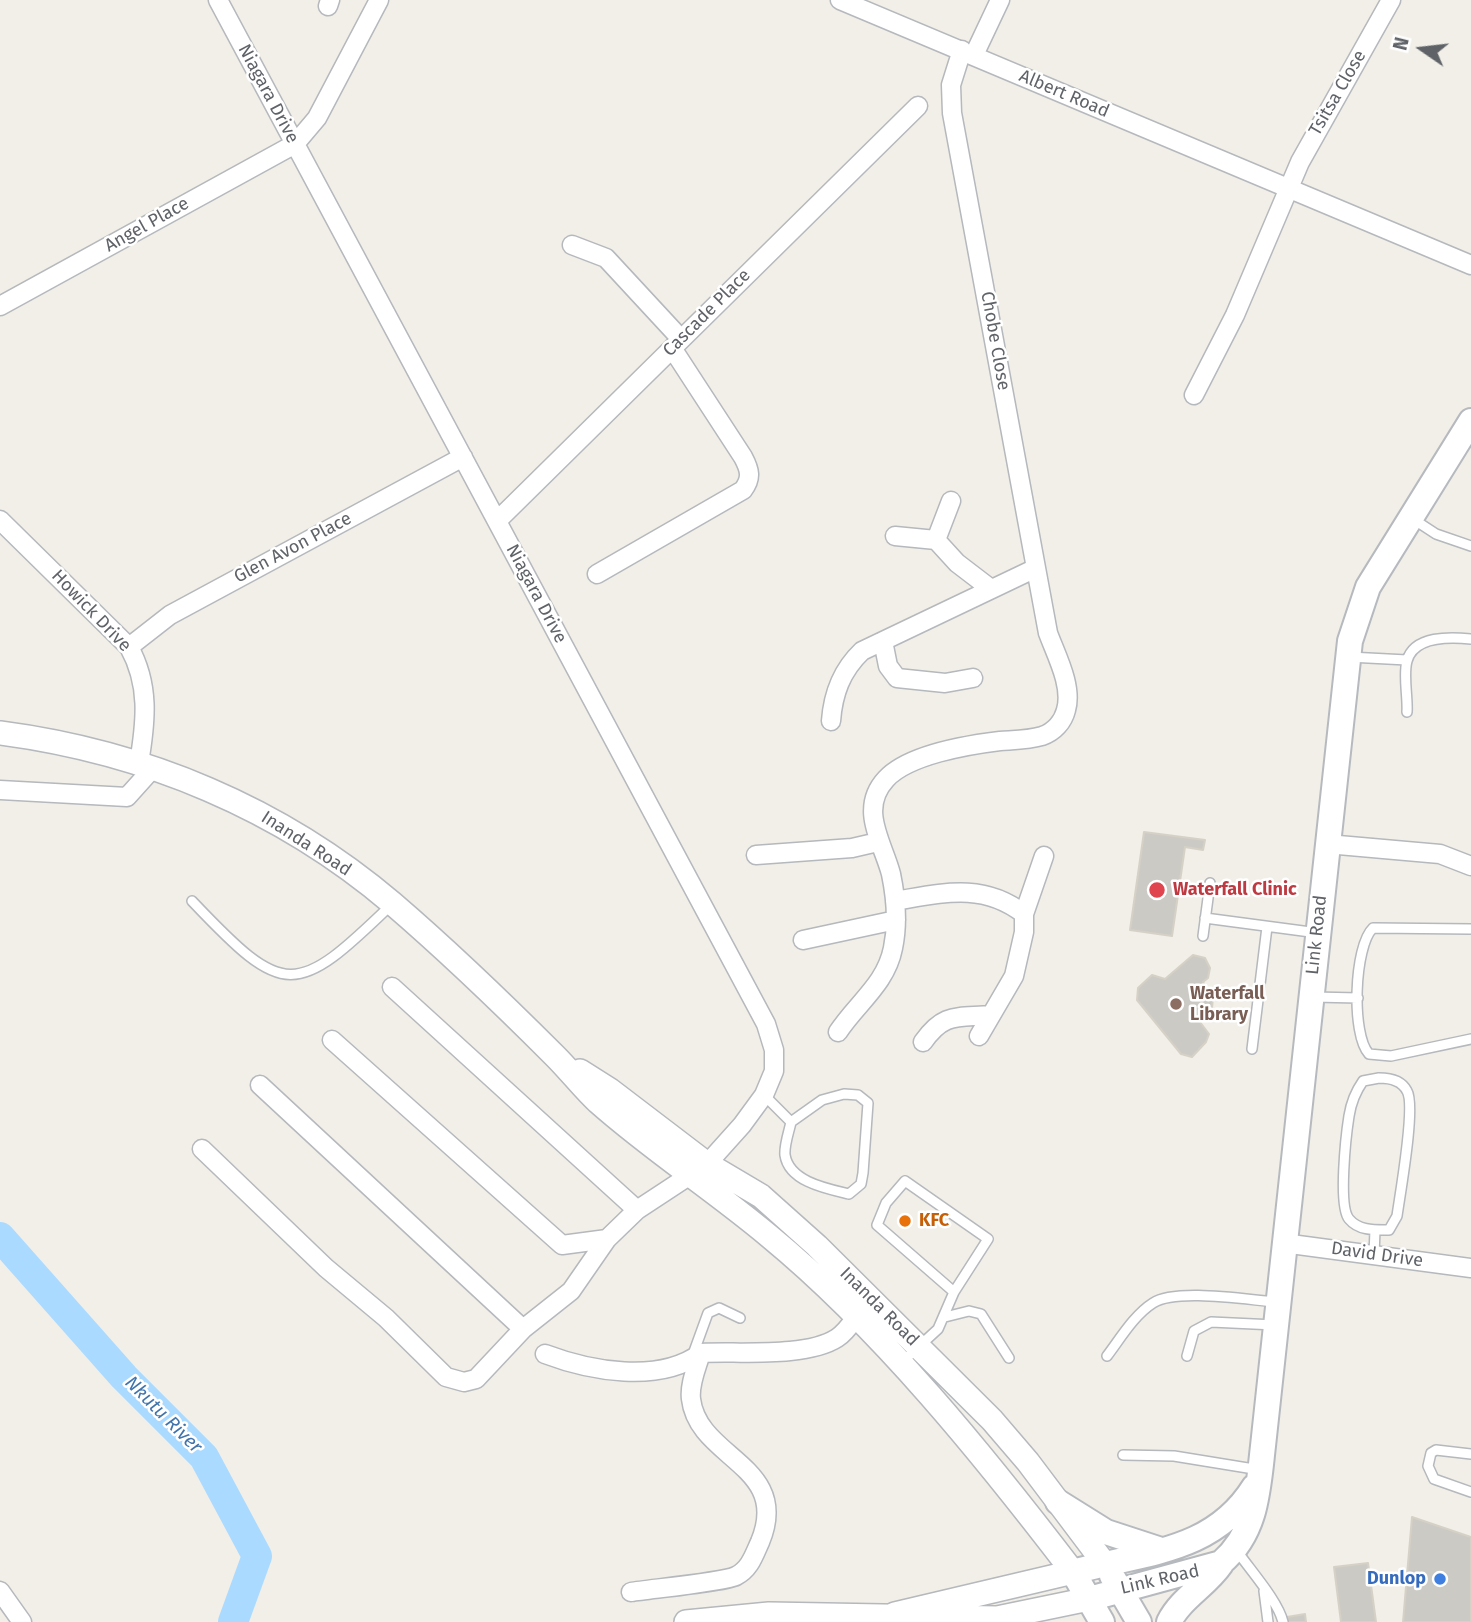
<!DOCTYPE html>
<style>
body{margin:0}
#map{position:relative;width:1471px;height:1622px;overflow:hidden;background:#f1efe8;font-family:"Fira Sans",sans-serif}
canvas{display:block}
.north{position:absolute;left:1387px;top:14px;width:70px;height:70px;-webkit-text-stroke:5px #fff;paint-order:stroke;rotate:284deg;font-size:19px;font-weight:700;line-height:28px;text-align:center;color:#5f6368}
.north::after{content:'';display:block;margin:auto;width:24px;height:32px;background:#5f6368;clip-path:polygon(50% 0,100% 100%,50% 72%,0 100%)}
</style>
<div id="map">
<canvas width="1471" height="1622"></canvas>
<div class="north">N</div>
</div>
<script>
const ctx = document.querySelector('canvas').getContext('2d');
ctx.lineJoin = 'round';
function stroke(path, color, width, dash) { ctx.strokeStyle = color; ctx.lineWidth = width; ctx.lineCap = dash ? 'butt' : 'round'; ctx.setLineDash(dash || []); ctx.stroke(path); }
function fill(path, color) { ctx.fillStyle = color; ctx.fill(path, 'evenodd'); }
function write(font, color, halo, rows, align = 'center') {
  ctx.font = font + ' "Fira Sans",sans-serif'; ctx.lineWidth = 5; ctx.setLineDash([]); ctx.textBaseline = 'middle'; ctx.strokeStyle = halo; ctx.fillStyle = color; for (const [text, x, y, turn = 0] of rows) {
    ctx.save(); ctx.translate(x, y); ctx.rotate((+turn || 0) * Math.PI / 180); ctx.textAlign = isNaN(turn) ? turn : align; if (halo) ctx.strokeText(text, 0, 0); ctx.fillText(text, 0, 0); ctx.restore();
  }
}
stroke(new Path2D(`
 M0,1237L124,1377L204,1457L257,1556L233,1622`), '#aadaff', 30);
const building = new Path2D(`
 M1144,832L1205,840L1203,850L1185,847L1172,936L1130,930Z
 M1193,955L1205,958L1210,968L1208,978L1203,982L1213,998L1212,1008L1197,1018L1209,1034L1206,1042L1192,1057L1181,1054L1137,1000L1138,988L1152,975L1165,979Z
 M1412,1517L1471,1537V1622H1403Z
 M1368,1563L1376,1622H1341L1334,1567Z
 M1305,1614L1306,1622H1288L1287,1617Z`);
fill(building, '#cccac5');
stroke(building, '#d6d1c6', 2);
const service = new Path2D(`
 M1413,519L1436,534L1471,546
 M1349,657L1407,660
 M1407,712C1408,697 1403,675 1407,661C1414,635 1451,637 1471,639
 M192,901C285,999 295,998 392,904
 M1205,918L1318,933
 M1471,929L1373,928C1354,946 1351,1035 1369,1054L1391,1056L1471,1039
 M1203,936L1210,883
 M1314,997L1358,998
 M1252,1049L1267,927
 M1379,1078C1390,1078 1402,1081 1407,1091C1416,1106 1400,1194 1397,1216L1389,1230C1375,1230 1359,1231 1349,1219C1338,1206 1346,1135 1349,1116C1351,1103 1356,1091 1363,1081Z
 M844,1094L858,1095L868,1103L863,1173L861,1184L849,1194C828,1189 789,1182 785,1155C784,1145 789,1132 791,1122L822,1100Z
 M764,1095L791,1122
 M1374,1255L1375,1230
 M945,1317L969,1311L981,1314L1009,1358
 M1107,1356C1120,1339 1134,1315 1153,1303C1176,1288 1248,1300 1277,1302
 M1187,1356L1194,1331L1211,1322L1275,1325
 M692,1357L708,1313L719,1308L740,1318
 M901,1363L938,1329L954,1292L988,1239L905,1181L886,1203L877,1225L954,1292
 M1471,1454L1436,1450L1431,1453L1428,1466L1434,1479L1471,1492
 M1123,1455L1174,1456L1260,1470
 M1237,1551C1251,1571 1278,1601 1283,1622
 M1264,1591L1268,1622`);
const minor = new Path2D(`
 M840,0L1471,265
 M328,6L330,0
 M974,55L1000,0
 M572,245L606,258L681,339
 M0,306L295,144L317,118L379,0
 M1194,395L1235,315L1300,162L1391,0
 M0,520L129,647C150,685 146,721 139,763
 M497,521L918,106
 M895,536L936,540L951,501
 M936,540L957,563L991,589
 M597,574L743,490C752,478 750,470 743,457L672,348
 M883,641L888,666L897,678L945,683L973,678
 M129,647L170,615L463,457
 M831,721C833,694 841,671 862,651L1036,568
 M0,790L127,797L154,767
 M1327,844L1440,854L1471,866
 M756,855L852,848L878,842
 M895,901C943,893 983,882 1024,914
 M803,940L896,920
 M392,987L637,1210
 M838,1032C857,1003 886,984 893,948C898,924 896,898 891,874C883,843 858,809 886,779C908,755 967,745 1000,741C1013,740 1029,740 1042,736C1054,732 1063,722 1066,710C1073,686 1056,655 1048,633L952,113L951,85L962,50
 M979,1036L1014,976L1024,932V914L1044,856
 M332,1040L562,1245L607,1239
 M923,1042C944,1012 957,1018 991,1015
 M260,1085L523,1329
 M202,1149L326,1268L386,1318L446,1377L464,1382L476,1379L523,1329L571,1291L607,1239L637,1210L707,1164L742,1125L764,1095L774,1071V1050L766,1024L218,0
 M1283,1243L1471,1268
 M545,1354C590,1371 659,1384 701,1353C738,1351 806,1358 837,1338C848,1331 854,1319 862,1309
 M0,1591L22,1622
 M631,1592C650,1589 724,1582 736,1576C750,1569 754,1555 760,1542C792,1465 698,1459 691,1399C689,1384 697,1367 701,1353`);
const tertiary = new Path2D(`
 M0,733C145,752 280,808 392,903C448,951 503,1004 555,1056C570,1071 583,1088 598,1102C652,1150 713,1189 769,1236C881,1328 985,1457 1073,1572L895,1614
 M580,1071L610,1090L707,1164L761,1196L817,1246L992,1420L1028,1462L1104,1563
 M686,1622L769,1614L997,1618L1089,1599`);
const secondary = new Path2D(`
 M1058,1502L1106,1532L1158,1549
 M1112,1576L1139,1622
 M1089,1599L1221,1563C1257,1532 1258,1490 1263,1446L1350,641L1368,587L1471,421
 M1102,1622L1073,1572C1142,1552 1212,1554 1254,1487
 M1169,1622C1181,1598 1206,1586 1221,1564`);
stroke(service, '#b5b8bc', 12);
stroke(minor, '#b5b8bc', 21);
stroke(tertiary, '#b5b8bc', 26);
stroke(secondary, '#b6babf', 28);
stroke(service, '#fff', 9);
stroke(minor, '#fff', 18);
stroke(tertiary, '#fff', 23);
stroke(secondary, '#fff', 24);
for (const [x, y, r, color] of [
 [1157,890,9,"#e0444e"],
 [1176,1004,7,"#8d6e63"],
 [905,1221,7,"#e8710a"],
 [1440,1579,7,"#3f7fe0"]
]) { const dot = new Path2D(); dot.arc(x, y, r, 0, 2 * Math.PI); ctx.fillStyle = color; ctx.fill(dot); stroke(dot, '#fff', 2.5); }
write('18px', '#5f6368', '#fff', [
 ["Tsitsa Close",1338,93,-60],
 ["Niagara Drive",268,94,62],
 ["Albert Road",1064,94,23],
 ["Angel Place",147,225,-29],
 ["Cascade Place",707,313,-45],
 ["Chobe Close",995,341,80],
 ["Glen Avon Place",293,548,-28],
 ["Niagara Drive",536,594,62],
 ["Howick Drive",91,611,46],
 ["Inanda Road",306,844,33],
 ["Link Road",1317,935,-84],
 ["David Drive",1377,1255,8],
 ["Inanda Road",879,1307,45],
 ["Link Road",1160,1580,-13]
]);
write('bold 18px', '#be3a42', '#fff', [
 ["Waterfall Clinic",1173,890]
], 'left');
write('bold 18px', '#785e54', '#fff', [
 ["Waterfall",1190,994],
 ["Library",1190,1015]
], 'left');
write('bold 18px', '#c56008', '#fff', [
 ["KFC",919,1221]
], 'left');
write('bold 18px', '#366cbe', '#fff', [
 ["Dunlop",1426,1579]
], 'right');
write('italic 19px', '#4174aa', '#fff', [
 ["Nkutu River",163,1415,45]
]);
</script>
